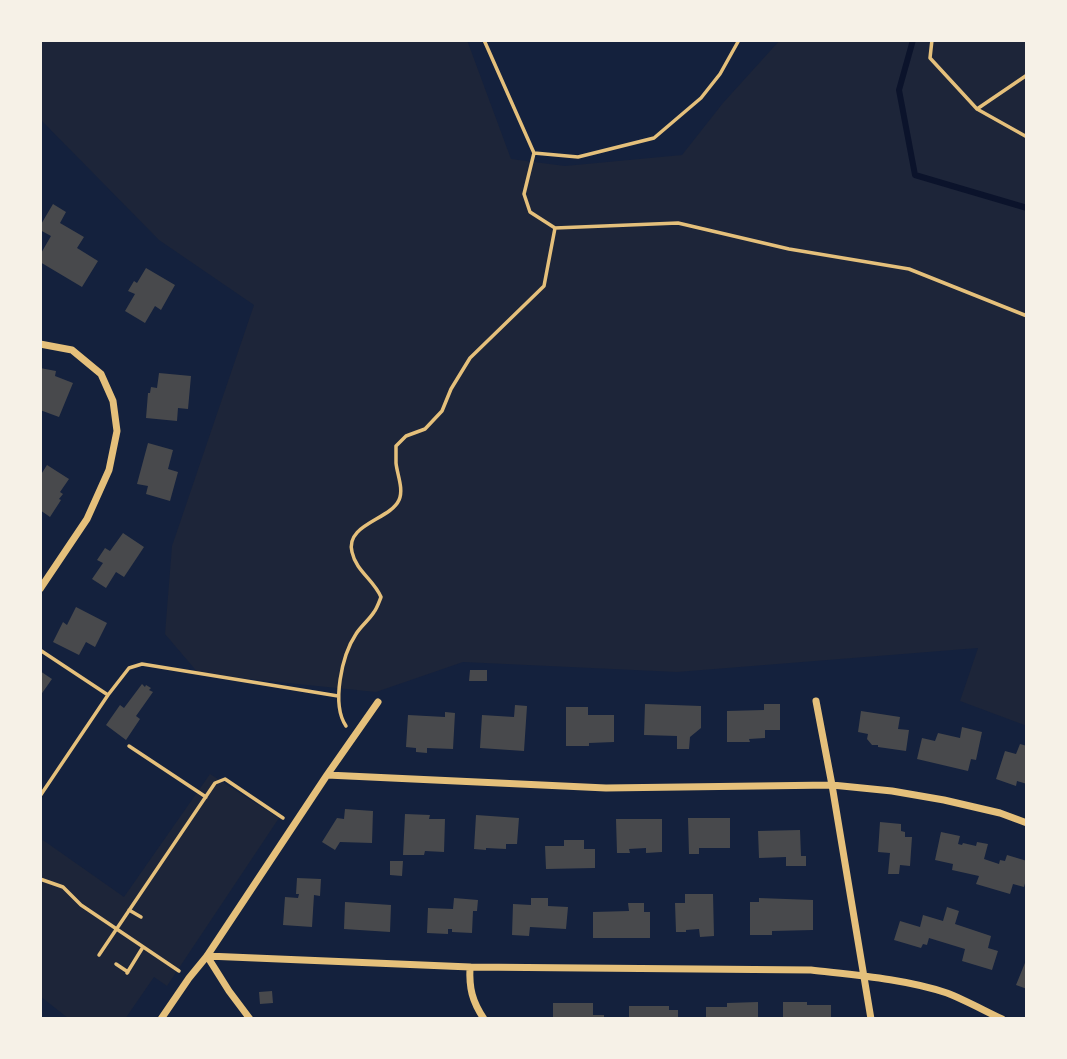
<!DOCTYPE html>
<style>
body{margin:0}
#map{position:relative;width:1067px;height:1059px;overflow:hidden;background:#14213d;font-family:"Asap Condensed",sans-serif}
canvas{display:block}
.frame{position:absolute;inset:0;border:42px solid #f6f1e7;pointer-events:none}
</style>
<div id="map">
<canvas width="1067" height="1059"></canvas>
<div class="frame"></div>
</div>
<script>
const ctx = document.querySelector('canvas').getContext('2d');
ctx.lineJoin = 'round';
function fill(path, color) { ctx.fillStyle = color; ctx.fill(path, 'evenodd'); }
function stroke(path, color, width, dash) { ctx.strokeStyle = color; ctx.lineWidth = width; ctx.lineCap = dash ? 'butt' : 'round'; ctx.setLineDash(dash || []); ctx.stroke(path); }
fill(new Path2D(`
 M40,40H467L511,159L565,166L682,155L723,103L780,40H1027V726L960,701L978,648L677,672L463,662L376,692L199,674L165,634L172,546L254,305L159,240L40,119Z
 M210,774L279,818L167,986L154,977L125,1019H69L40,996V838L124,897Z`), '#1d2539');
stroke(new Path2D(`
 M913,40L899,90L915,175L1027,208`), '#0b132b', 6);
fill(new Path2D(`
 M53,204L66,212L60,223L84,237L77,248L98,261L82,287L40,262V255L51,236L40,230V226Z
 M146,268L175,285L161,310L155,306L145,323L125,311L135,294L128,291L134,281L137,283Z
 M40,368L56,371L55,376L73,383L59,417L40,410Z
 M159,373L191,376L188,409L178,408L177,421L146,418L148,393H150L151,387L157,388Z
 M148,443L173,450L168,469L178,472L170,501L146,494L148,486L137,484Z
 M47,465L69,479L60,492L63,494L59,499L61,500L50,517L40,510V476Z
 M123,533L144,547L124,577L116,572L106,588L92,579L103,563L97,560L105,548L110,551Z
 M76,607L107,623L95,647L86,642L79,655L53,642L63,622L67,625Z
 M470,670H487V681H469Z
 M40,671L52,679L40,696Z
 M142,684L145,687L146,685L151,688L149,690L153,692L136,716L140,719L126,740L106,725L120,705L124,708Z
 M645,704L701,706V728L690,737L689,749H677V736L644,735Z
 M764,704H780V730H765V738L749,739L750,742H727V711L764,710Z
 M515,705L527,706L524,751L480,748L482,715L514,717Z
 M566,707H588V715H614V742L589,743V746H566Z
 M861,711L900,717L898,729L909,730L906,751L878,747V745H872L867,739L868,734L858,732Z
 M445,712L455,713L453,749L427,748V753L416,752V748L406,747L408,715L445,717Z
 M962,727L982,732L976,760L971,759L968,771L917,759L922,738L935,741L938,733L960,738Z
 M1020,744L1027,746V784L1017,781L1016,786L996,779L1005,751L1016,754Z
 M345,809L373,811L372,843L340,842L335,850L322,842L337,818L344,819Z
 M405,814L430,815L429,819H445L444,852L425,851L424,855H403Z
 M476,815L519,818L517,844H506V849L486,848V850L474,849Z
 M688,818H730V848H699V854H689Z
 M616,819H662V852L646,853V848L629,849L630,853H617Z
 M880,822L901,824V831L905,832V837H912L910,866L900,865L899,874H888L890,853L878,852Z
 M800,830L801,856H806V866H786V857L759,858L758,831Z
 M941,832L960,836L958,844L962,845L963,843L976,846L977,842L988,844L984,859L999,864L1000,860L1005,861L1007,855L1027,861V876L1024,887L1013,884L1010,894L976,884L979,876L952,870L953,864L935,860Z
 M564,840H584V849H595V868L546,869L545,846H564Z
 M390,861H403L402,876L390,875Z
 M297,878L321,879L320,896L314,895L312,927L283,925L285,897L298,898L299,894H296Z
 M685,894H713L714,936L700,937L699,929L686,930V932H676L675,903H685Z
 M454,898L478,900L477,911H473L472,933L452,932V929H448V934L427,933L428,908L453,909Z
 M531,898H548V906L568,907L566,929L530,927L529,936L512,935L513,904L531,905Z
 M759,898L813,900V930L772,931V935H750V902H759Z
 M345,902L391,905L390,932L344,929Z
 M628,903H644V912H650V938H593V912L629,911Z
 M947,907L959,911L955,924L991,936L988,948L998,951L992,970L962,961L965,949L929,938L927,945L923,944L921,948L894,940L900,921L920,927L923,915L943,921Z
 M1027,958V989L1016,985Z
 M272,991L273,1003L260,1004L259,992Z
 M758,1002V1019H706V1007H727V1003Z
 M783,1002H807V1005H831V1019H783Z
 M553,1003H593V1015H604V1019H553Z
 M629,1006H669V1010H678V1019H629Z`), '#48494c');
stroke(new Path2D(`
 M484,40L534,153L524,194L530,212L555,228L678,223L789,249L909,269L1027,316
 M932,40L930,58L977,109L1027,137
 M977,109L1027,75
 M534,153L578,157L654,138L701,98L720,74L739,40
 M40,650L108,695
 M346,726C331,704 342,655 356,634C361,626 369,620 374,612C377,608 379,602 381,597C374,580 356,571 352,552C345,524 390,520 399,500C404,489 397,474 396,463C396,457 396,452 396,446L406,436L425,429L442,411L451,389L470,358L544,286L555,228
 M129,746L206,797
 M40,796L108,695L129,668L142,664L338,696
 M40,879L63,887L81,905L179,971
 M129,910L141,917
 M99,955L215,783L225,779L283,818
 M116,964L128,972
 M127,973L143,947`), '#e5c07b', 3.5);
stroke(new Path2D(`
 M40,344L72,350L101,374L113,401L117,431L109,470L87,519L40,589
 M816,701L832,785L871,1019
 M327,775L378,702
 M207,956L470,967L811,970C854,975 906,979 947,993C965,1000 983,1010 1002,1019
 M207,956L229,991L250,1019
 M470,967C469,988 472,1001 484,1019
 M161,1019L189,978L207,956L327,775L606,788L832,785L892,791L944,800L1000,813L1027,823`), '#e5c07b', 7);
</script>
